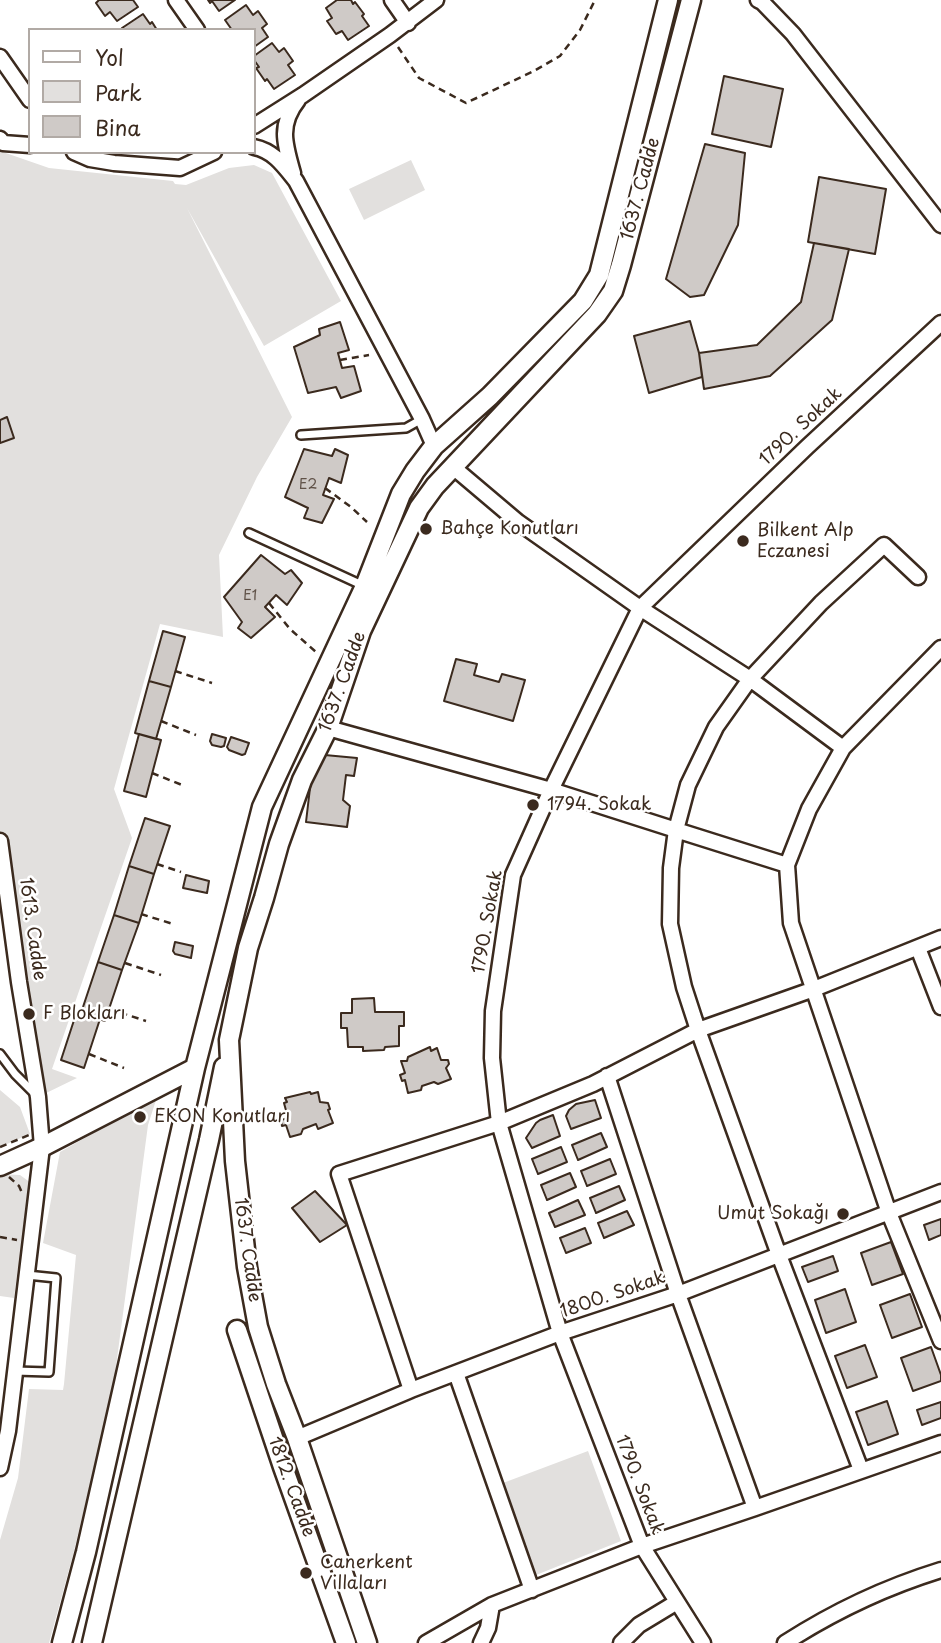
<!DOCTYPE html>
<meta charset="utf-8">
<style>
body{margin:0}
#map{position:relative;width:941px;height:1643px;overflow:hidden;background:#fff;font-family:"Playpen Sans",sans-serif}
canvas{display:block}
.legend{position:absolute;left:28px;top:28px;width:228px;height:126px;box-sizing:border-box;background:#fff;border:2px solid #b1aaa5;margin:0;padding:9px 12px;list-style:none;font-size:21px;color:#3b2a1e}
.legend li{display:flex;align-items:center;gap:14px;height:35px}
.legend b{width:35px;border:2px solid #b1aaa5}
</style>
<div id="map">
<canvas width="941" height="1643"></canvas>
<ul class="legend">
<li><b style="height:9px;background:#fff"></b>Yol</li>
<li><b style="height:19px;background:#e2e0de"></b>Park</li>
<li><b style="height:19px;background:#cfcac7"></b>Bina</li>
</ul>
</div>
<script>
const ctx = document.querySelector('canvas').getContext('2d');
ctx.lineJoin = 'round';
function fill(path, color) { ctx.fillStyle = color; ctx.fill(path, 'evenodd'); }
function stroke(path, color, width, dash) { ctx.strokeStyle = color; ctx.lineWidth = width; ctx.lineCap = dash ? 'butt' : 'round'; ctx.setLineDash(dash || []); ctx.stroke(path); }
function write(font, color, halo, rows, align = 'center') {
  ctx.font = font + ' "Playpen Sans",sans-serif'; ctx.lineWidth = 5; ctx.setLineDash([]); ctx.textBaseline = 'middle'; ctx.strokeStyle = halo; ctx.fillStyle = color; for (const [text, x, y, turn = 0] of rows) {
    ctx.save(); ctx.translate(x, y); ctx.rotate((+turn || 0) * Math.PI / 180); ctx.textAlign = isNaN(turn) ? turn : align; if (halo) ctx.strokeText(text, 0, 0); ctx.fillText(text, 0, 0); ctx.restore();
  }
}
fill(new Path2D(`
 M0,151L49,168L173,181L175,184L186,185L229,168L254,165L272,173L341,301L264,346L187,208L292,417L257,477L219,555L223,637L160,624L114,789L132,838L52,1069L77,1078L38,1097L0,833Z
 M411,160L425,190L364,220L349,189Z
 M0,1090L20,1107L30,1134L0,1147Z
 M157,1097L148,1125L113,1389L73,1555L49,1643H0V1540L18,1478L29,1389L63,1390L64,1384L76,1255L43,1243L60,1152Z
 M0,1174L20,1175L31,1183L24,1263L18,1267L14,1298L0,1296Z
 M588,1451L621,1541L536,1575L503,1483Z`), '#e2e0de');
const building = new Path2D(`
 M99,0H133L138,7L117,21L110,12L105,16L96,3Z
 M208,0H235L219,11L212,1L210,3Z
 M337,0H351L353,4L355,2L364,14L362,16L369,26L348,40L342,31L336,34L327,21L332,18L326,8Z
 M246,5L253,15L258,11L267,24L262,28L268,37L254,47V30H232L225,20Z
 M143,14L150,24L152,22L157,30H123L122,28Z
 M272,43L279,52L284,48L293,61L288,65L295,75L274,89L267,79L265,81L256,68L259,67L254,60V56Z
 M724,76L783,89L771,147L712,134Z
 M705,144L745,153L738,225L704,295L690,297L666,279Z
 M819,177L886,189L875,254L808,242Z
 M814,243L849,249L832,320L770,376L704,389L699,353L757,345L801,302Z
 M690,321L699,353L702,377L649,393L634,336Z
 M340,322L349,350L338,353L342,368L354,366L361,391L341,398L336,387L308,393L294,347L320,335L319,329Z
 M7,417L14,438L0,443V420Z
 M304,449L332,456L335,449L348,455L341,483L329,478L323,495L334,499L322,523L304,518L308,508L285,497Z
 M261,555L285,574L291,570L302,583L287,605L276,595L265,607L275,617L251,638L238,628L242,622L224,597Z
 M163,631L185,637L171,687L149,681Z
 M456,659L477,664L474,675L499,682L502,674L525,680L513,721L444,701Z
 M149,681L171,687L156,739L135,733Z
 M139,734L161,740L146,797L124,791Z
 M212,734L226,738L224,746L221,747L212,745L210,741Z
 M231,737L249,743L245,754L242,755L229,750L227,747Z
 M314,754L357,758L354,776L346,775L343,800L350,806L347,827L306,822Z
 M145,818L170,826L154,874L129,866Z
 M129,866L154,874L139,923L114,915Z
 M186,875L209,881L207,893L183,888Z
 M114,915L139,923L122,970L98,962Z
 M175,942L193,946L191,958L175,954L173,951Z
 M98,962L122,970L105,1021L81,1013Z
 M374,998L375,1012H404V1026H399V1046L385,1047L384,1050L363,1051V1047H348L347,1028H341V1013H352V999Z
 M77,1011L100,1019L84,1068L61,1060Z
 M430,1047L431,1051L437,1048L441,1060H448L449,1064L446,1068L451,1079L438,1084L434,1082L422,1086L421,1090L408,1093L405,1080L402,1081L400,1075L405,1073L401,1061H407L408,1057Z
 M310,1092L311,1094L318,1092L320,1102L328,1103L330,1109L328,1110L333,1123L318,1129L316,1124L303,1129L301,1134L290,1137L286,1125L282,1126L281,1120L288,1118L284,1103L287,1102L285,1098Z
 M595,1100L601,1118L571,1129L566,1116L569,1110L576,1104Z
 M553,1115L560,1136L532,1148L526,1138L536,1123L540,1120Z
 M601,1133L607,1147L578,1160L572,1145Z
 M561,1147L567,1162L538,1174L532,1159Z
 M610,1159L616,1174L587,1186L581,1171Z
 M570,1173L576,1187L547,1200L541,1185Z
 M619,1186L625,1200L596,1213L590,1198Z
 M315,1191L347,1225L320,1242L292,1208Z
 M578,1200L585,1215L555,1227L549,1213Z
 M627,1211L634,1225L604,1238L598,1223Z
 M941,1219V1235L929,1240L924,1225Z
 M585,1228L591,1243L566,1253L560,1238Z
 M891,1242L903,1274L872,1285L861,1253Z
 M833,1256L838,1271L808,1282L802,1267Z
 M845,1289L856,1322L826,1333L815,1300Z
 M910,1294L922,1327L892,1338L880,1305Z
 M865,1345L877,1377L847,1388L835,1356Z
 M931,1347L941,1375V1381L913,1391L901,1358Z
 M887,1401L898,1434L868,1445L856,1412Z
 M941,1402V1418L922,1425L917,1410Z`);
fill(building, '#cfcac7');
stroke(building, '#3b2a1e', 2);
const service = new Path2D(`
 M301,435L406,428L422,419
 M249,533L364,586
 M0,1054L15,1074L35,1094
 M15,1371L49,1372L56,1278L27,1275`);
const minor = new Path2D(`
 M176,0L197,30
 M392,0L408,23
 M758,0L762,2L793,34L941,225
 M0,57L30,100
 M254,126L303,95L390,35L436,0
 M0,139L3,143L30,145
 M254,147C274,151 284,166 296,181L422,419L434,446
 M74,152L90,159L114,163L180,168L214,152
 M293,173C285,145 278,125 298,100
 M453,467L518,522L640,608L750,679L716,727L688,785L676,830L787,865L791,923L889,1213L941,1341
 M328,728L551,790L676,830L671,868L670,924L684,987L698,1030L779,1255L861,1470
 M843,748L750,679L821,603L884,545L918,577
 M0,841L19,982L38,1097L42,1147L8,1431L0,1468
 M787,865L809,809L843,748L941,648
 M918,948L941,1007
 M607,1076L678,1294L755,1508
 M456,1373L532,1590
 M411,1390L339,1174L499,1123L593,1084L698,1030L814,989L941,938
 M297,1438L411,1390L560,1333L678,1294L941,1192
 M426,1643L492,1605L642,1546L755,1508L941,1443
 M481,1643L488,1628L492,1605
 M621,1643L639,1625L677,1602
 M703,1643L642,1546L560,1333L499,1123L492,1058L493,1011L513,875L551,790L640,608L807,447L941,323
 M785,1643C833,1612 886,1587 941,1570`);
const tertiary = new Path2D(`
 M0,1166L42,1147L195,1068
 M237,1330L283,1467L346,1643
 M62,1643L86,1552L195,1068L262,807L365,586L401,494L415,471L434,446L490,396L583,301L599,275L668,0
 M92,1643L209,1140L224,1067
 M367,1643L297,1438L276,1384L258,1327L247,1267L235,1161L229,1040L248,948L264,898L279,844L302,780L328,728L361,631L419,508L435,486L597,314L613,291L621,265L691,0`);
stroke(service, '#3b2a1e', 12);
stroke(minor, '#3b2a1e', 19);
stroke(tertiary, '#3b2a1e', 23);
stroke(new Path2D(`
 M398,47L419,78L466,103L534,71L560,56L580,30L595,0
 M340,360L369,355
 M325,488L351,507L367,522
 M269,603L290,629L316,652
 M175,671L212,683
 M161,721L196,735
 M152,773L182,785
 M157,864L181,872
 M141,914L173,924
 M125,963L161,975
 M109,1009L146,1021
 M89,1054L124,1068
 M0,1147L29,1135
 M9,1177L19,1186L22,1193
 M0,1237L17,1240`), '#3b2a1e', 2.5, [7, 5]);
stroke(service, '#fff', 7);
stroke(minor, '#fff', 14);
stroke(tertiary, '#fff', 18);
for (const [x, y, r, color] of [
 [426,529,7,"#3b2a1e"],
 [743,541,7,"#3b2a1e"],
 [533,805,7,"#3b2a1e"],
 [29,1014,7,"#3b2a1e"],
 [140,1117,7,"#3b2a1e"],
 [843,1214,7,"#3b2a1e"],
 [306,1573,7,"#3b2a1e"]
]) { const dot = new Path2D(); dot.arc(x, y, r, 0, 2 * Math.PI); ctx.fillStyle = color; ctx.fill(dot); stroke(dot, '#fff', 2.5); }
write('14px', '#605248', null, [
 ["E2",308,485],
 ["E1",250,596]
]);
write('18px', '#3b2a1e', '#fff', [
 ["1637. Cadde",641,189,-75],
 ["1790. Sokak",801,427,-43],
 ["1637. Cadde",343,682,-70],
 ["1790. Sokak",488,922,-80],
 ["1613. Cadde",32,929,82],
 ["1637. Cadde",247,1250,82],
 ["1800. Sokak",613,1295,-19],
 ["1790. Sokak",639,1485,69],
 ["1812. Cadde",291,1487,70]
]);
write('18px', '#3b2a1e', '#fff', [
 ["Bahçe Konutları",440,529],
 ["Bilkent Alp",757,531],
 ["Eczanesi",757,552],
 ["1794. Sokak",547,805],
 ["F Blokları",43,1014],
 ["EKON Konutları",154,1117],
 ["Umut Sokağı",829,1214,"right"],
 ["Canerkent",320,1563],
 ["Villaları",320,1584]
], 'left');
</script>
